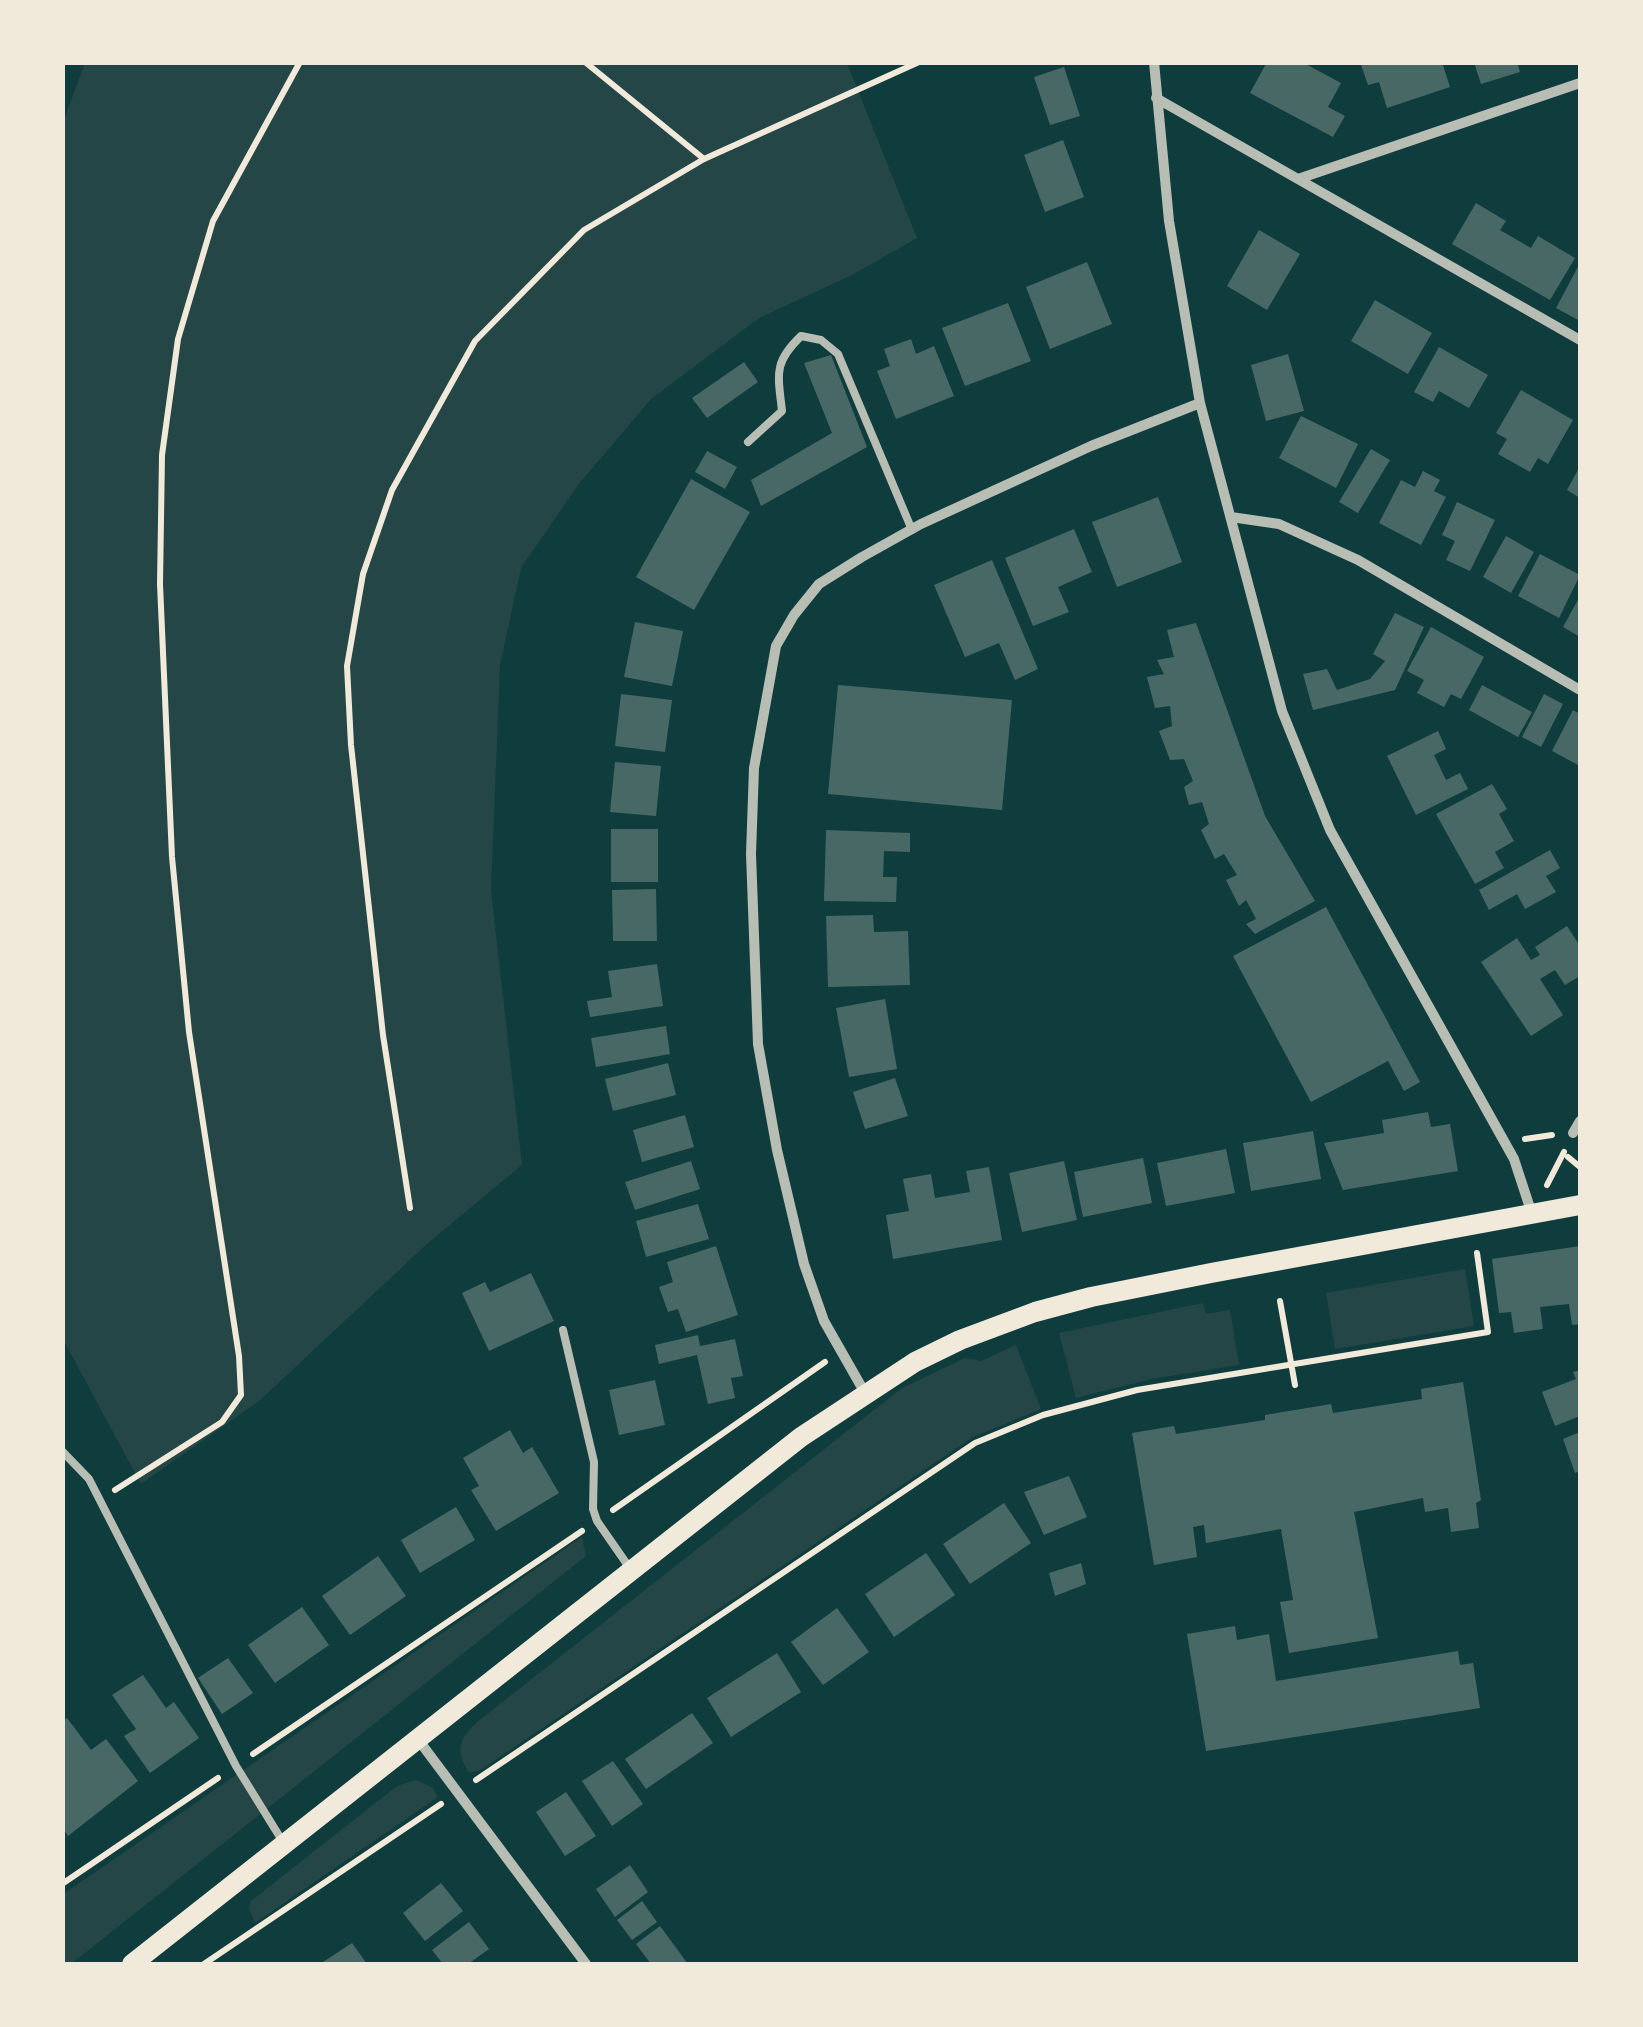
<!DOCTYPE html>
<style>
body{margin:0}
#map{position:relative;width:1643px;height:2027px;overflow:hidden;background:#0f3d3e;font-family:Raleway,sans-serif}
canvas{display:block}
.frame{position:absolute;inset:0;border:65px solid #f1e9da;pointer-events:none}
</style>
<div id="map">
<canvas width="1643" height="2027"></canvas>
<div class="frame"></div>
</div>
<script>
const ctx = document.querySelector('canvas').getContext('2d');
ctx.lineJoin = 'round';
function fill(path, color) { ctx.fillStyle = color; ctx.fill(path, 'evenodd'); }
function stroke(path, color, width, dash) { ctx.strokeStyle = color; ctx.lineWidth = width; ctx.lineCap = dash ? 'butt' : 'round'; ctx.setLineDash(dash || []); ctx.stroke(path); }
fill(new Path2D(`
 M85,63H847L917,238L854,274L759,318L651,399L578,485L521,568L500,665L491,890L522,1165L428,1243L259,1401L141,1484L65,1343L63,1330L62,125Z
 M1465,1269L1474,1326L1335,1349L1326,1293Z
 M1203,1303L1206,1314L1230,1310L1239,1365L1151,1379L1076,1398L1059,1333Z
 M1016,1345L1041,1409L973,1437L479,1771L469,1772C454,1751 460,1738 477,1722L902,1388L965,1358L981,1361Z
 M582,1537L586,1556L71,1964H63L62,1895Z
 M416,1780L432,1787L438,1797L255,1923L249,1908L251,1901L397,1786Z`), '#244646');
fill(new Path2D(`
 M1267,62H1302L1341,83L1328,107L1345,116L1333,137L1250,93Z
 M1360,62H1442L1450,87L1387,108L1379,82L1368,85Z
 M1474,62H1517L1520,72L1481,84Z
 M1064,67L1080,116L1050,125L1034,77Z
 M1063,140L1084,197L1045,212L1024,155Z
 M1476,203L1506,221L1500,230L1531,248L1538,236L1575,258L1550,300L1452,244Z
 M1259,230L1300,254L1267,310L1227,286Z
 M1087,262L1112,324L1050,349L1026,287Z
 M1580,263V321L1556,308Z
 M1375,300L1432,333L1408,374L1351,341Z
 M1008,303L1031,361L965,386L942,328Z
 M911,339L916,354L934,346L954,396L896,419L877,371L890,366L884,349Z
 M1439,347L1488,375L1469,408L1439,391L1433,402L1414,392Z
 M1288,354L1304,411L1266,421L1251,365Z
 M831,355L867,447L761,506L751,480L832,433L804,363Z
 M744,362L758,382L707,418L692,398Z
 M1521,390L1573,420L1548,464L1538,458L1530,472L1498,454L1507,439L1496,433Z
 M1301,416L1358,444L1336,488L1279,458Z
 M1371,449L1390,460L1358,513L1339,502Z
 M707,451L737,467L725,489L695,472Z
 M1580,466V498L1567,490Z
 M1423,471L1440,480L1434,491L1446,497L1421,545L1379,523L1401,480L1415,487Z
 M691,479L750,512L694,610L636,577Z
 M1158,497L1182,562L1117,587L1092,522Z
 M1457,502L1495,520L1470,571L1446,560L1455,541L1442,535Z
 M1074,529L1092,572L1058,587L1069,612L1033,626L1005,558Z
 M1506,536L1534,552L1511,593L1483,577Z
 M1540,554L1580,575L1559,618L1518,596Z
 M992,560L1038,669L1015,680L999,643L965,657L934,585Z
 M1580,596V637L1563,627Z
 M1395,613L1424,627L1395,690L1313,710L1303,674L1327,669L1337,690L1370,679L1385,661L1373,654Z
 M635,622L683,631L672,686L624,677Z
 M1196,623L1265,816L1315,901L1255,934L1246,924L1256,919L1246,900L1239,906L1226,880L1237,875L1224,854L1215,859L1201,830L1209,824L1202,802L1189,805L1184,787L1193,781L1184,759L1170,760L1159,731L1172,726L1170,706L1155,708L1147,677L1164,674L1157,660L1174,657L1167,630Z
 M1431,627L1484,657L1461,699L1451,694L1444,707L1417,693L1424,680L1407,671Z
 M838,685L1012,700L1002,810L828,794Z
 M1482,685L1532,712L1518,737L1469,710Z
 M621,694L672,700L665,752L615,746Z
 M1544,694L1563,704L1541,747L1522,737Z
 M1573,710L1580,714V766L1552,751Z
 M1438,731L1446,749L1434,755L1446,780L1460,773L1468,789L1416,815L1387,756Z
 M615,762L661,766L656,816L610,812Z
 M1492,784L1507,809L1499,814L1514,841L1495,852L1504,868L1475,884L1436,814Z
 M611,829H658V882H611Z
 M826,830L910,833V852L884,851L883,877H897L896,902L824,901Z
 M1550,850L1560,868L1546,876L1556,892L1525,909L1517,894L1489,910L1479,890Z
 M656,889L657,941H613L612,890Z
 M1326,907L1420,1082L1404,1091L1388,1061L1311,1102L1233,956Z
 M873,915L874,932L908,931L910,985L828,987L826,916Z
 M1567,926L1580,946V976L1565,985L1555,970L1540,979L1563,1015L1531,1036L1481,962L1517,938L1531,960L1540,955L1535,947Z
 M657,964L663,1006L590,1017L587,1001L612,997L608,971Z
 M885,999L897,1069L849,1077L836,1008Z
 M666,1026L670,1054L596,1067L591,1038Z
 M668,1063L676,1095L613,1111L605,1079Z
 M895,1078L908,1116L865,1129L853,1092Z
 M1428,1112L1431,1127L1450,1124L1458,1171L1343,1190L1324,1143L1384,1133L1382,1120Z
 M685,1115L694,1147L642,1162L633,1130Z
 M1313,1131L1321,1179L1251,1191L1243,1143Z
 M1226,1149L1235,1193L1166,1206L1157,1163Z
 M1143,1158L1152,1203L1083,1217L1074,1172Z
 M691,1161L700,1189L635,1210L625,1182Z
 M1064,1161L1077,1220L1022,1232L1009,1173Z
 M989,1167L1002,1240L893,1259L886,1215L909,1211L903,1179L931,1174L935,1198L970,1192L966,1171Z
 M698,1204L709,1239L646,1257L636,1221Z
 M716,1246L738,1315L686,1332L678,1309L668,1312L659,1287L673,1282L667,1262Z
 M1580,1246V1324L1572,1325L1569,1304L1540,1307L1543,1329L1514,1333L1511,1312L1499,1313L1492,1259Z
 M531,1273L554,1321L489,1351L462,1293L485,1282L490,1292Z
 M698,1335L700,1346L735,1339L743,1376L731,1378L735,1398L708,1404L697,1355L659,1364L655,1345Z
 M1580,1370V1416L1555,1426L1542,1392L1576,1379L1573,1372Z
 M655,1380L665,1425L619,1435L609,1390Z
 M1463,1382L1481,1500L1476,1503L1479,1528L1451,1532L1448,1508L1425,1512L1423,1498L1354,1512L1378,1638L1289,1653L1280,1602L1293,1600L1281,1529L1206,1543L1204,1525L1193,1527L1197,1557L1154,1565L1132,1433L1174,1426L1176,1434L1265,1420V1415L1331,1404L1333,1413L1422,1399L1421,1389Z
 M510,1430L523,1453L532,1447L559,1493L496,1531L471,1490L479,1486L463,1458Z
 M1580,1432V1471L1575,1473L1563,1439Z
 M1069,1476L1087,1517L1044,1535L1024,1492Z
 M1004,1503L1031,1543L970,1584L943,1544Z
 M456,1507L475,1540L420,1573L401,1540Z
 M926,1553L955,1595L894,1637L865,1594Z
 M378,1556L406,1596L350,1635L322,1596Z
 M1081,1563L1086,1584L1055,1596L1049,1573Z
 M302,1607L329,1645L275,1683L248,1645Z
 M837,1608L869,1652L823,1685L791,1642Z
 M1235,1626L1237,1640L1269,1634L1276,1681L1458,1651L1460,1665L1473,1663L1480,1708L1206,1751L1187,1634Z
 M777,1653L801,1692L731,1737L707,1698Z
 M228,1658L253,1693L222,1714L198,1678Z
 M143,1675L166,1708L174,1702L199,1738L150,1773L124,1736L136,1729L112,1695Z
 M692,1713L713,1743L646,1789L625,1759Z
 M67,1718L91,1750L106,1739L138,1781L68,1836L62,1827V1722Z
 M613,1761L643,1804L612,1826L582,1781Z
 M566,1792L596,1836L565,1856L536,1812Z
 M630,1865L648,1892L615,1917L596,1889Z
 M441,1883L463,1911L425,1941L403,1913Z
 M642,1901L657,1922L632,1940L617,1920Z
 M469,1922L489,1949L468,1964H443L432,1950Z
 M660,1926L688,1964H651L636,1944Z
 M352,1943L367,1964H320Z`), '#486865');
stroke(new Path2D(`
 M585,62L704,159
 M1525,1139L1552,1135
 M1568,1157L1580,1167
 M1547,1185L1564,1152
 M410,1208L383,1035L351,745L347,666L363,574L392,490L475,341L584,230L704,159L919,62
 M1280,1301L1295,1385
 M115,1490L222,1422L241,1395L239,1356L189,1032L172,857L160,584L162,455L178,339L213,221L300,62
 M613,1510L825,1362
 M253,1754L582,1531
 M476,1780L975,1443L1043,1415L1137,1390L1488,1332L1477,1253
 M62,1884L218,1778
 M204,1964L441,1804`), '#f1e9da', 6);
stroke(new Path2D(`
 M748,442L782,411C778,374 773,363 801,336L821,340L838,354L912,530
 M563,1330L594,1462L593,1509L597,1521L631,1570
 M62,1451L89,1479L236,1766L283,1842`), '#b8beb3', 8);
stroke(new Path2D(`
 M1154,62L1169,221L1200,403L1282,711L1330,830L1514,1159L1532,1214
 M1156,98L1580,340
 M1298,179L1580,83
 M1231,517L1279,524L1358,560L1580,690
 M1573,1133L1580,1121
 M865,1393L824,1321L804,1264L777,1150L758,1044L751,854L754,768L776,646L794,615L819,584L862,557L921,524L1091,446L1200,403
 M417,1738L586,1964`), '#b8beb3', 10);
stroke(new Path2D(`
 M132,1964L801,1437L915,1362L960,1340L1035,1312L1091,1297L1211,1273L1580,1205`), '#f1e9da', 20);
</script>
